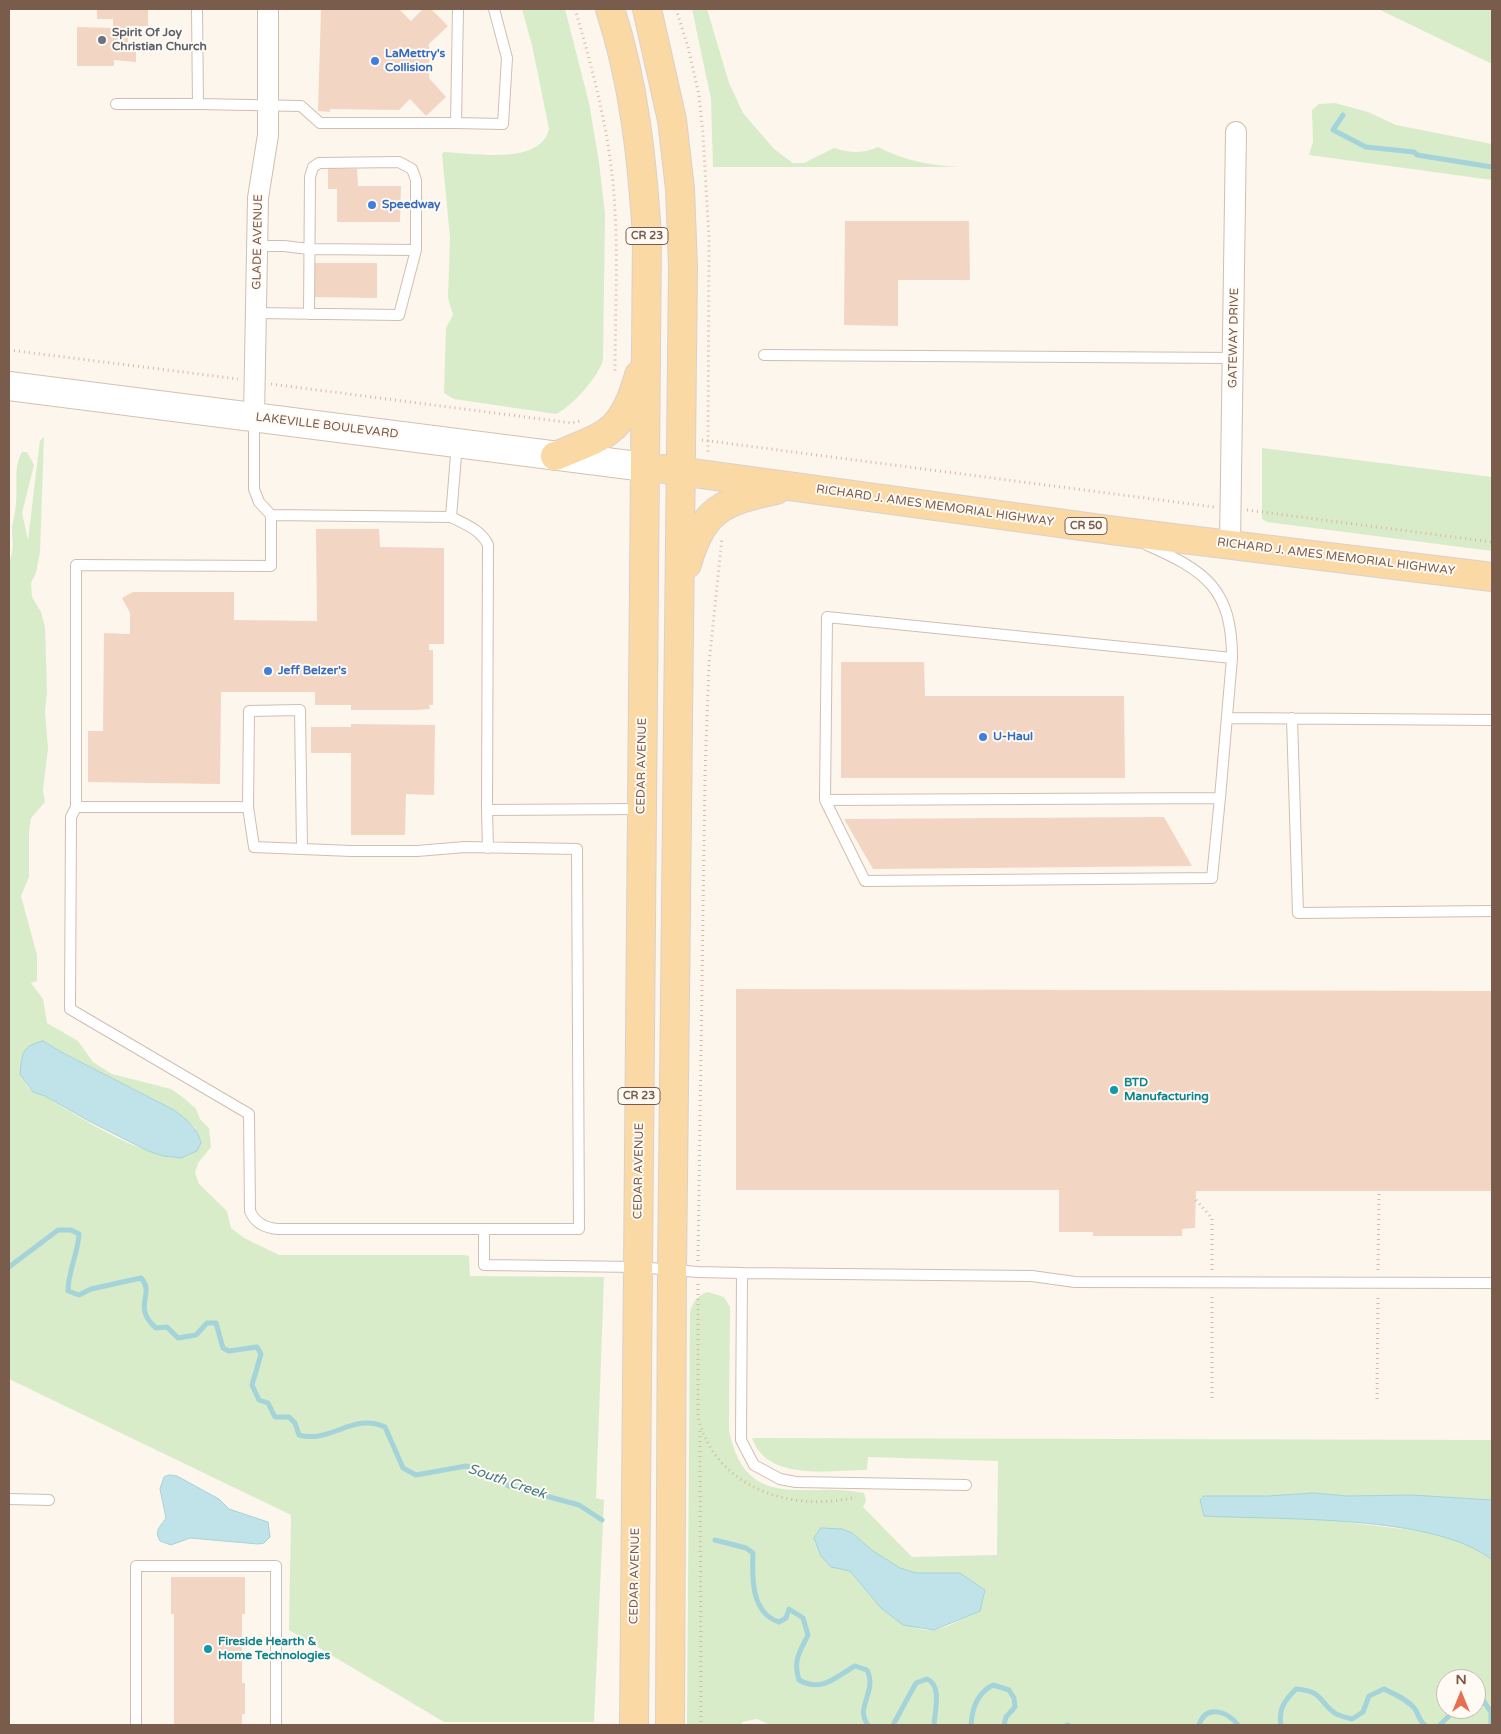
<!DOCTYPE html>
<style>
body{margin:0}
#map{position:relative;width:1501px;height:1734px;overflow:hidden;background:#fdf6ec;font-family:"Varela Round",sans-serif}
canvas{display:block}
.frame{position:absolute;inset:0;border:10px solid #7a5c4d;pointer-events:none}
.north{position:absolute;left:1436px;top:1669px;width:50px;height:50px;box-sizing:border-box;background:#fffaf3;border:1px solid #cabbb1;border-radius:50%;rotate:0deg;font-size:14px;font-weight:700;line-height:20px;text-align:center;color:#7a5c4d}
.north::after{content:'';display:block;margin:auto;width:18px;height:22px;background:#e76f51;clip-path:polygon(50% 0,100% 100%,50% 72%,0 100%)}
</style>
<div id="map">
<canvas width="1501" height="1734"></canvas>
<div class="frame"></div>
<div class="north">N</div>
</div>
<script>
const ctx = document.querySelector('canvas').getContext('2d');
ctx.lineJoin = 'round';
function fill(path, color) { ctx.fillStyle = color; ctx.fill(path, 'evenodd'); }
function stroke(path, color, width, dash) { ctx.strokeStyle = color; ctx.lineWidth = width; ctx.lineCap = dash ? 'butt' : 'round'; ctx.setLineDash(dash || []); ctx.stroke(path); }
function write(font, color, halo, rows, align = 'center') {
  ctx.font = font + ' "Varela Round",sans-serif'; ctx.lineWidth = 4; ctx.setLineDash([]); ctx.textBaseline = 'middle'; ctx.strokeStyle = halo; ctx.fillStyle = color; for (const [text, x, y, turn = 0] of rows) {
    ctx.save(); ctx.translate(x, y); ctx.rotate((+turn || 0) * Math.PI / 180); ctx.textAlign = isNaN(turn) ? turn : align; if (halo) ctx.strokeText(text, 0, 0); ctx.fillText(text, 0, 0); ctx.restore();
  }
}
fill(new Path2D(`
 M522,9H565L589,103L599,162L605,214L603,360C599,376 572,407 556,414L454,399L444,393L446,328L453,315L448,298L450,237L442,154L444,152C474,153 540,166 549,129L532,45Z
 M692,9H707L729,83L743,113L774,149L793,163H804L834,148C850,153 862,154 878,147C905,161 929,165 959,167H713L711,99Z
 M1378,9H1492V64Z
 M1335,103L1368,112L1396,125L1492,144V180L1309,155L1313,142L1312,110L1319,104Z
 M44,437L40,552L36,573L31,583L32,597L41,612L45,627L47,692L45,712L48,748L43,790L45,802L31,818L29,832V877L21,896L37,955V981L31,983L43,999L47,1023L78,1041L93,1062L112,1074L171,1089L184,1098L196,1109L200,1119L209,1128L211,1147L198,1163L195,1173L199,1184L227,1211L231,1228L244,1238L279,1255H464L469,1256L470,1276L604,1277L596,1498L604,1500L594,1722H444L289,1630L291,1515L9,1379V562C15,550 12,541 12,528C13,519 16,510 16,502C18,485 13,468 22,452H27L34,465L22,513L28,540L39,448L40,441ZM43,1041L65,1054L174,1110L196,1128L181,1158C145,1158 76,1116 45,1096C25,1090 23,1082 21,1062Z
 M1262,448L1492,477V551L1267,522L1262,519Z
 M708,1292L724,1297L730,1307L729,1430C746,1516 809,1480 864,1493L866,1501L863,1507L912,1557L997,1555L998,1461L868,1457L867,1470C830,1470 767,1482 752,1438L1492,1440V1500L1412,1495L1347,1496L1314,1493L1267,1496H1204C1254,1505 1304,1516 1354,1523C1400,1530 1455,1529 1492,1560V1725H770L757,1719L742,1722V1725H687L690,1312C693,1301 698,1295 708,1292ZM821,1528L852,1533L873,1551L899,1568L916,1573H960L985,1590L979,1611C965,1617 948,1628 933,1630C889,1634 842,1560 821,1528ZM1446,1679H1476V1709H1446Z`), '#d8ecc9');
const water = new Path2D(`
 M43,1041L65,1054L174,1110C187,1120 197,1127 201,1143L197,1151L181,1158L163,1156L148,1151L87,1120L45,1096L33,1092L20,1074C22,1053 22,1046 43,1041Z
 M170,1475L177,1476L219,1499L229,1509L268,1522L270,1537L264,1543L258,1544L190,1538L171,1545L160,1541C154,1530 160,1527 166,1518L160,1489L164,1477Z
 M1314,1493L1347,1496L1412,1495L1492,1500V1560C1436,1514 1278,1520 1204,1516L1200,1500L1204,1496H1267Z
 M821,1528L842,1529L852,1533L873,1551L900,1568L916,1573H960L985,1590L980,1611L934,1630L903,1625L881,1608L850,1571L831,1567L821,1556L814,1538Z`);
fill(water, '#bfe3e8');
stroke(water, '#a5d3da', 1);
stroke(new Path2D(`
 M1343,115L1333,130L1366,147L1414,152L1417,155L1492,167
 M9,1267L58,1230H71L79,1234C78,1254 68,1271 68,1291L79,1295L91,1289L141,1278C156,1294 131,1306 156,1328L167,1327L178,1338L196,1335L207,1323H216L223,1348L229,1351L257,1347L261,1354L252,1385L259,1400L268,1403L275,1417H289L295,1423L299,1435C330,1444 354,1412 385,1427L403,1468L416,1475L466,1466L485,1472L509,1486L579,1505L602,1520
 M715,1540L746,1548L753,1553C752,1578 751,1613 779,1622L786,1618L789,1609L803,1618L808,1635C799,1653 793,1660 799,1680C822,1693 835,1677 855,1666L867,1670C878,1692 854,1707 868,1725
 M1476,1699L1483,1700L1491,1712V1725
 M893,1725L916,1683L927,1679C942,1685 935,1711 934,1725
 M971,1725C972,1708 977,1693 993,1685L1009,1690L1014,1698L1015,1707L1006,1717L1004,1725
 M1067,1725H1068
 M1199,1725C1206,1703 1228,1712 1238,1725
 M1281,1725C1278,1709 1285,1700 1296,1689C1324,1691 1318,1702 1336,1714C1341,1716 1347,1718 1352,1719L1363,1712L1369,1696L1384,1689C1394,1694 1407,1699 1415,1709C1419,1715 1419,1721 1425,1725
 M1440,1725L1456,1709`), '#a5d3da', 5);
fill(new Path2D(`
 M97,9H148V26H128V52H136V62L114,60V66H77V27L113,28V19H97Z
 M321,9L400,10L411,21L423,9H431L448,26L429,44V78L446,97L426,116L410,99L399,110L330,109V112L318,111Z
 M328,168L357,169L358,186H401L400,222H337V189H328Z
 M845,221H969L970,280H898V326L844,325Z
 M314,263H377V298L314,297Z
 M316,529H379L380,547L444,548V644H429V650H433V705H429L430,709L416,710H351V705H315V692H221L220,784L88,782V731H103L104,633L130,634V613L122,598L133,592H234V620L317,621Z
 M841,662H924L925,696H1124L1125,778H841Z
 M351,724L435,725L434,795L406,794L405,835H351V753H311V727H351Z
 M1164,817L1192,866L873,869L844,819Z
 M736,989L1492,991V1191H1196L1195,1228L1182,1229V1236H1093V1232H1059V1190H736Z
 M171,1577H245V1614H242V1683H245V1714H242V1725H174V1614H171Z`), '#f3d5c3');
const lane = new Path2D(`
 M197,9L198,104L301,106L320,123H456
 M458,9L456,123L503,124L507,58L494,9
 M116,104H198
 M256,313L399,315L416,250L309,249L284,246H257
 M309,314L310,177L313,167L319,163L399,162L412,169L416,180V250
 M764,355L1234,358
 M254,418V489L259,502L271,515L451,517
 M457,443L451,517C465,524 481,530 488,545L487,810L641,809
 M1147,545C1206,571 1232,589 1232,658
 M827,617L1232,658L1220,798L825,800Z
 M1228,718L1492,720
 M1292,718L1298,913L1492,911
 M825,800L865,881L1212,878L1220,798
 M76,807H248L249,711L300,710L302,847
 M248,807L254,847L351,851H417L465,847L577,849L579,1229H278C265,1228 255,1223 250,1211L249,1114L70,1009L71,817L76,807V565L271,566V515
 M487,810L488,848
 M484,1229V1265L638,1267L698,1272L742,1273L741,1440L754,1465L780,1479L796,1482L966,1485
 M742,1273L1032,1276L1075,1282L1492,1283
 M9,1499L49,1500
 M136,1725V1566H276V1725`);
const street = new Path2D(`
 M254,417L258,198L268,135V9
 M1230,544L1236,132`);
const secondary = new Path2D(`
 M9,386L645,467`);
const primary = new Path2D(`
 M610,9C634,82 642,159 647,236L634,1725
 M647,9L672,120L680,189L683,267L672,1271L670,1725
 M555,456C607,435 623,433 639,375
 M664,469L1117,531L1492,577
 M687,564C703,509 723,501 776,490`);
stroke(lane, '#d1beb0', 12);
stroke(street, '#d1beb0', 22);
stroke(secondary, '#d6c0b0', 30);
stroke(primary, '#dad1cd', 30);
stroke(new Path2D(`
 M575,9C592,66 607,124 613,183C619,246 615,310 615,374
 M676,9L688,47L699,95L703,135L709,238L708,455
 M9,350L238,379
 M271,384L572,423L580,421
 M702,440L1214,507
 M1247,510L1492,542
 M1196,1200L1212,1218V1271
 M698,1261L705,774L709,664L722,538
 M1378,1270L1379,1191
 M698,1284V1417C715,1488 792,1513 856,1497
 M1212,1398V1295
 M1377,1399L1378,1294
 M700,1431L701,1725`), '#d9b8a5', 3, [1, 4]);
stroke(lane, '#fff', 10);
stroke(street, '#fff', 20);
stroke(secondary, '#fff', 28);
stroke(primary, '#fbd9a5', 28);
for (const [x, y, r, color] of [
 [102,40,5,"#6b7280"],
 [375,61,5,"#3f7fe0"],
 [372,205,5,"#3f7fe0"],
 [268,671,5,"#3f7fe0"],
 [983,737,5,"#3f7fe0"],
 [1114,1090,5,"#0f9aa8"],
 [208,1649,5,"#0f9aa8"]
]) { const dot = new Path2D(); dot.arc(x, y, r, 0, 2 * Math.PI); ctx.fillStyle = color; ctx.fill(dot); stroke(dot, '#fffaf3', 2); }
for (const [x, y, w] of [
 [647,236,42],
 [1086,526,42],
 [639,1096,42]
]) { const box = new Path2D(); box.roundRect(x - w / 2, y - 8.5, w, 17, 4); ctx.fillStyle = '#fffaf3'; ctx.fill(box); stroke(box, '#7a5c4d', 1); }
write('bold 11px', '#7a5c4d', null, [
 ["CR 23",647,236],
 ["CR 50",1086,526],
 ["CR 23",639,1096]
]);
write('bold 12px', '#5b616d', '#fffaf3', [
 ["Spirit Of Joy",112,33],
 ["Christian Church",112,47]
], 'left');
write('bold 12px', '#366cbe', '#fffaf3', [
 ["LaMettry's",385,54],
 ["Collision",385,68],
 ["Speedway",382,205],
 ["Jeff Belzer's",278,671],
 ["U-Haul",993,737]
], 'left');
write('12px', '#7a5c4d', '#fffaf3', [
 ["GLADE AVENUE",258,242,-89],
 ["GATEWAY DRIVE",1234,338,-89],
 ["LAKEVILLE BOULEVARD",327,426,7],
 ["RICHARD J. AMES MEMORIAL HIGHWAY",935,506,8],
 ["RICHARD J. AMES MEMORIAL HIGHWAY",1336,557,7],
 ["CEDAR AVENUE",642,766,-89],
 ["CEDAR AVENUE",639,1171,-89],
 ["CEDAR AVENUE",635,1576,-89]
]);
write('bold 12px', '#0d838f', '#fffaf3', [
 ["BTD",1124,1083],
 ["Manufacturing",1124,1097],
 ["Fireside Hearth &",218,1642],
 ["Home Technologies",218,1656]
], 'left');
write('italic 14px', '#437c86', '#fffaf3', [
 ["South Creek",507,1482,19]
]);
</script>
